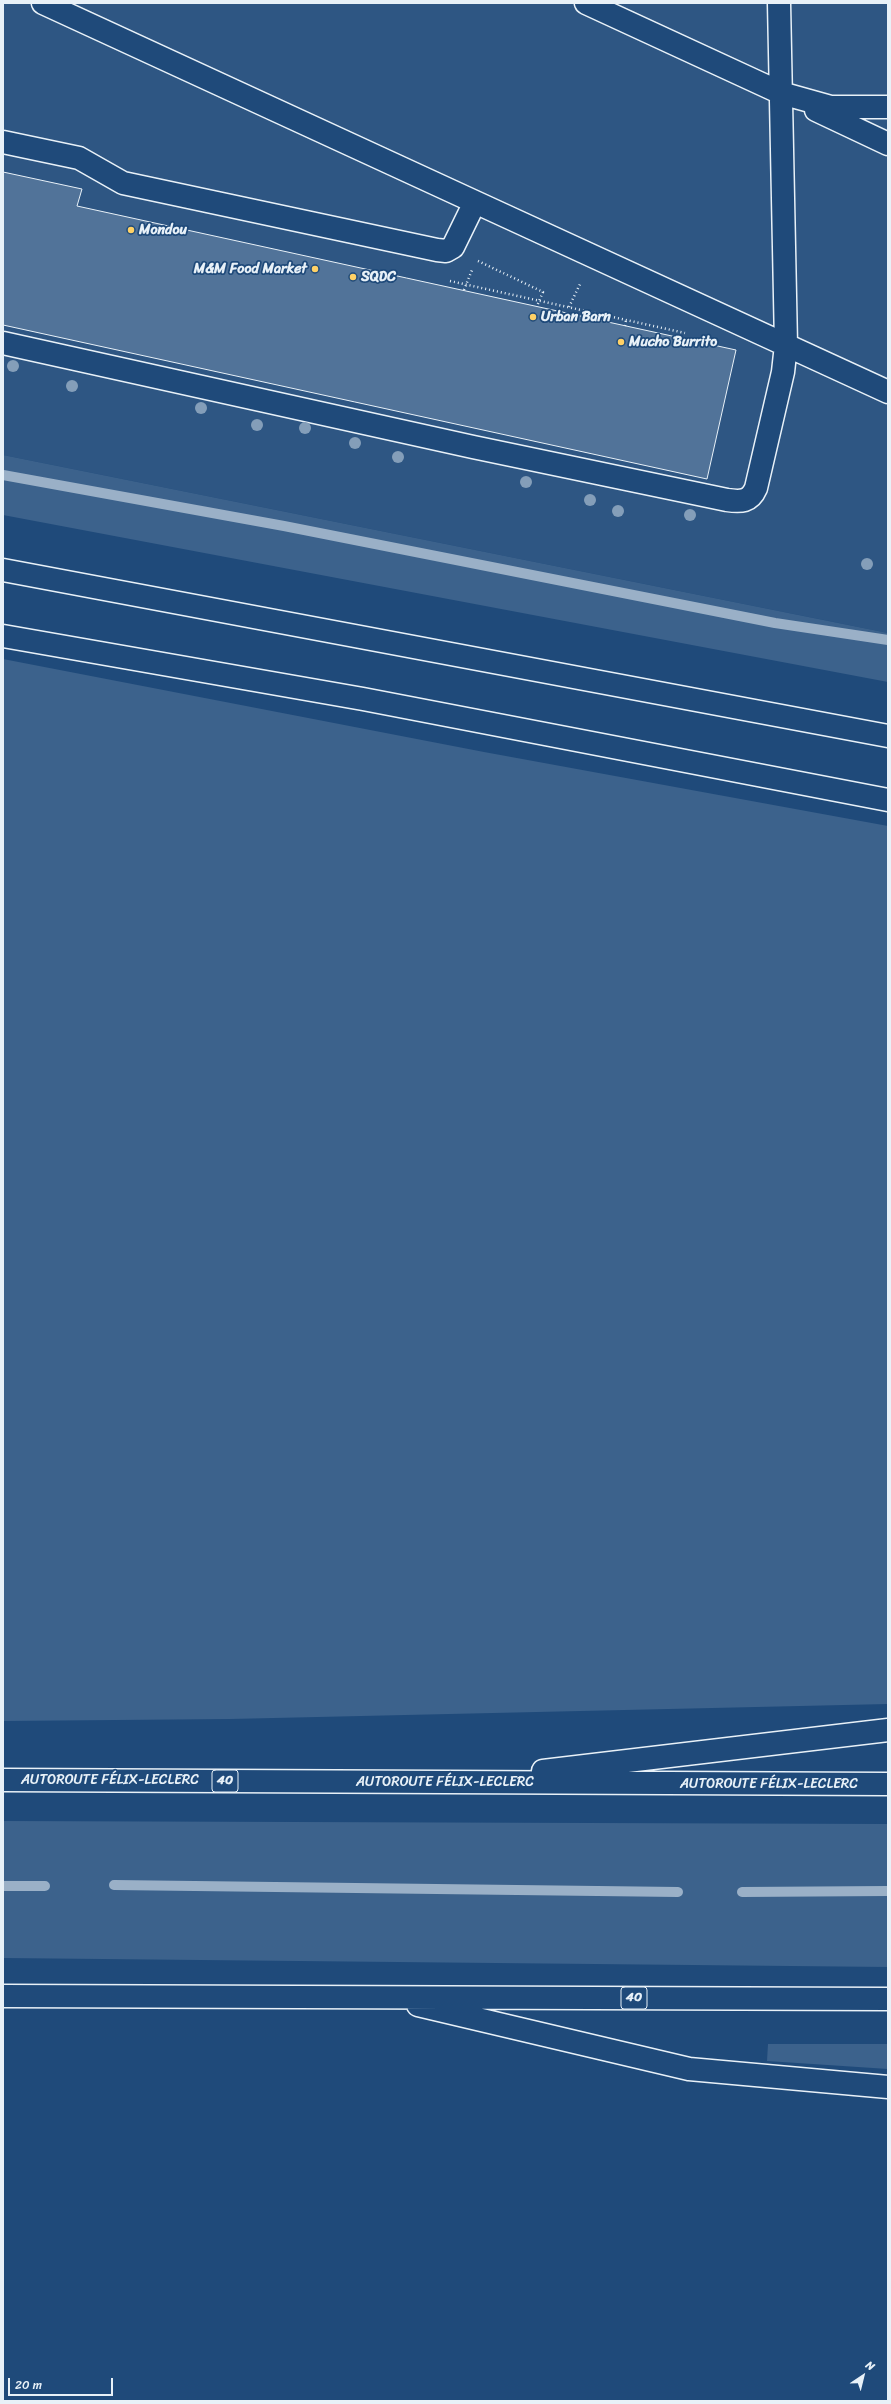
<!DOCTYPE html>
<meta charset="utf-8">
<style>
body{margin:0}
#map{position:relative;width:891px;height:2404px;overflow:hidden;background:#1f4a7a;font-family:Sriracha,sans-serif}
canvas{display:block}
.frame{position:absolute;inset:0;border:4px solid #e8f1f8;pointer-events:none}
.north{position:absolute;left:843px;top:2356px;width:40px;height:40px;-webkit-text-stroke:3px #1f4a7a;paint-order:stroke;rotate:35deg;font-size:11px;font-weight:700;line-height:16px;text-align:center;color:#e8f1f8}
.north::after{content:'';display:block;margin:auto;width:14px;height:18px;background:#e8f1f8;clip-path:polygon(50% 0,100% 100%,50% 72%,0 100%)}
.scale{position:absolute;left:8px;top:2378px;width:105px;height:18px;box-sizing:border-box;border:2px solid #e8f1f8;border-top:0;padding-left:5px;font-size:12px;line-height:14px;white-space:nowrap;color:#e8f1f8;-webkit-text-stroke:3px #1f4a7a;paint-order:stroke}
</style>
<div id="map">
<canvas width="891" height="2404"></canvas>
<div class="frame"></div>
<div class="north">N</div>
<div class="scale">20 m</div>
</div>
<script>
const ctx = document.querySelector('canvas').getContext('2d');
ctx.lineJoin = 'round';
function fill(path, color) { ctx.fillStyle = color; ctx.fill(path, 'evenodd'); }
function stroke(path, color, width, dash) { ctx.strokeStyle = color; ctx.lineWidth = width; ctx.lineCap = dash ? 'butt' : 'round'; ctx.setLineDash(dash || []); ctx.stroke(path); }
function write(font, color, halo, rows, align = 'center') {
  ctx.font = font + ' Sriracha,sans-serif'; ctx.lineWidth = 3.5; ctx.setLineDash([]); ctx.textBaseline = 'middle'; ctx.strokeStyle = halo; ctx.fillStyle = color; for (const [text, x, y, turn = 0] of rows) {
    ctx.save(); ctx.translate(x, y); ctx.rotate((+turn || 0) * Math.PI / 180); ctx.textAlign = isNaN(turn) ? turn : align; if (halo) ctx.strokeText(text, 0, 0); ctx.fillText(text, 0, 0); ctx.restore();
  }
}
fill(new Path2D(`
 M3,3H888V633L3,455Z`), '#2e5683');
fill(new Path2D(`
 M3,455L888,633V682L3,515Z
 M3,659L484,752L888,826V1704L230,1719L3,1721Z
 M3,1821L888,1824V1967L3,1958Z
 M768,2044H888V2069L767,2061Z`), '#3c628c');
stroke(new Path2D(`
 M3,475L284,526L775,623L888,640
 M114,1885L678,1892
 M3,1886H45
 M742,1892L888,1891`), '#9ab0c7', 10);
const building = new Path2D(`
 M3,172L82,189L77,206L736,350L707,479L3,325Z`);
fill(building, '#517399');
stroke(building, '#e8f1f8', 1);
const minor = new Path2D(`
 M43,3L475,202
 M586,3L781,93L831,107H888
 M816,110L888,144
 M3,142L79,158L123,183L437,250L446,251L453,247L475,202L888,392
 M3,343L473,447L727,500C741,502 750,502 756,488L783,372L786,345L779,3`);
const highway = new Path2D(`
 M3,570L888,736
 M3,636L363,699L888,800
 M543,1771L888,1730
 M3,1780L888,1784
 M3,1996L888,1999
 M418,2005L689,2069L888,2087`);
stroke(minor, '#e8f1f8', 25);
stroke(highway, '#e8f1f8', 25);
stroke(new Path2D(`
 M478,261L543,292L537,306
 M450,281L685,333
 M464,290L472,270
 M569,307L581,282
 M597,320L598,314
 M625,326L626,320`), '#e8f1f8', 2.5, [1, 3]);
stroke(minor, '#1f4a7a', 22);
stroke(highway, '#1f4a7a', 22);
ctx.fillStyle = '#849eb9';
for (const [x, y] of [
 [13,366],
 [72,386],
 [201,408],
 [257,425],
 [305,428],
 [355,443],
 [398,457],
 [526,482],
 [590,500],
 [618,511],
 [690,515],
 [867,564]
]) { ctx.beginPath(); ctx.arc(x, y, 6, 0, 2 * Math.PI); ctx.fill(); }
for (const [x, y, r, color] of [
 [131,230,4,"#ffd166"],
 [315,269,4,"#ffd166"],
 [353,277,4,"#ffd166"],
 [533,317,4,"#ffd166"],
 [621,342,4,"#ffd166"]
]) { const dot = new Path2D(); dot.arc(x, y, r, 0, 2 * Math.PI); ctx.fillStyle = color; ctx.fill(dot); stroke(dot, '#1f4a7a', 1.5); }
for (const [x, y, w] of [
 [225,1781,26],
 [634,1998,26]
]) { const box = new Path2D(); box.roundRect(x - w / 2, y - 11, w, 22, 3); ctx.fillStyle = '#1f4a7a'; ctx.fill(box); stroke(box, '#e8f1f8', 1); }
write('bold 13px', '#e8f1f8', null, [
 ["40",225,1781],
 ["40",634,1998]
]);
write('bold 14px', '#e8f1f8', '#1f4a7a', [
 ["Mondou",139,230],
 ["M&M Food Market",307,269,"right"],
 ["SQDC",361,277],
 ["Urban Barn",541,317],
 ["Mucho Burrito",629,342]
], 'left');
write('14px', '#e8f1f8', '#1f4a7a', [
 ["AUTOROUTE FÉLIX-LECLERC",110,1780],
 ["AUTOROUTE FÉLIX-LECLERC",445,1782],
 ["AUTOROUTE FÉLIX-LECLERC",769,1784]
]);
</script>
